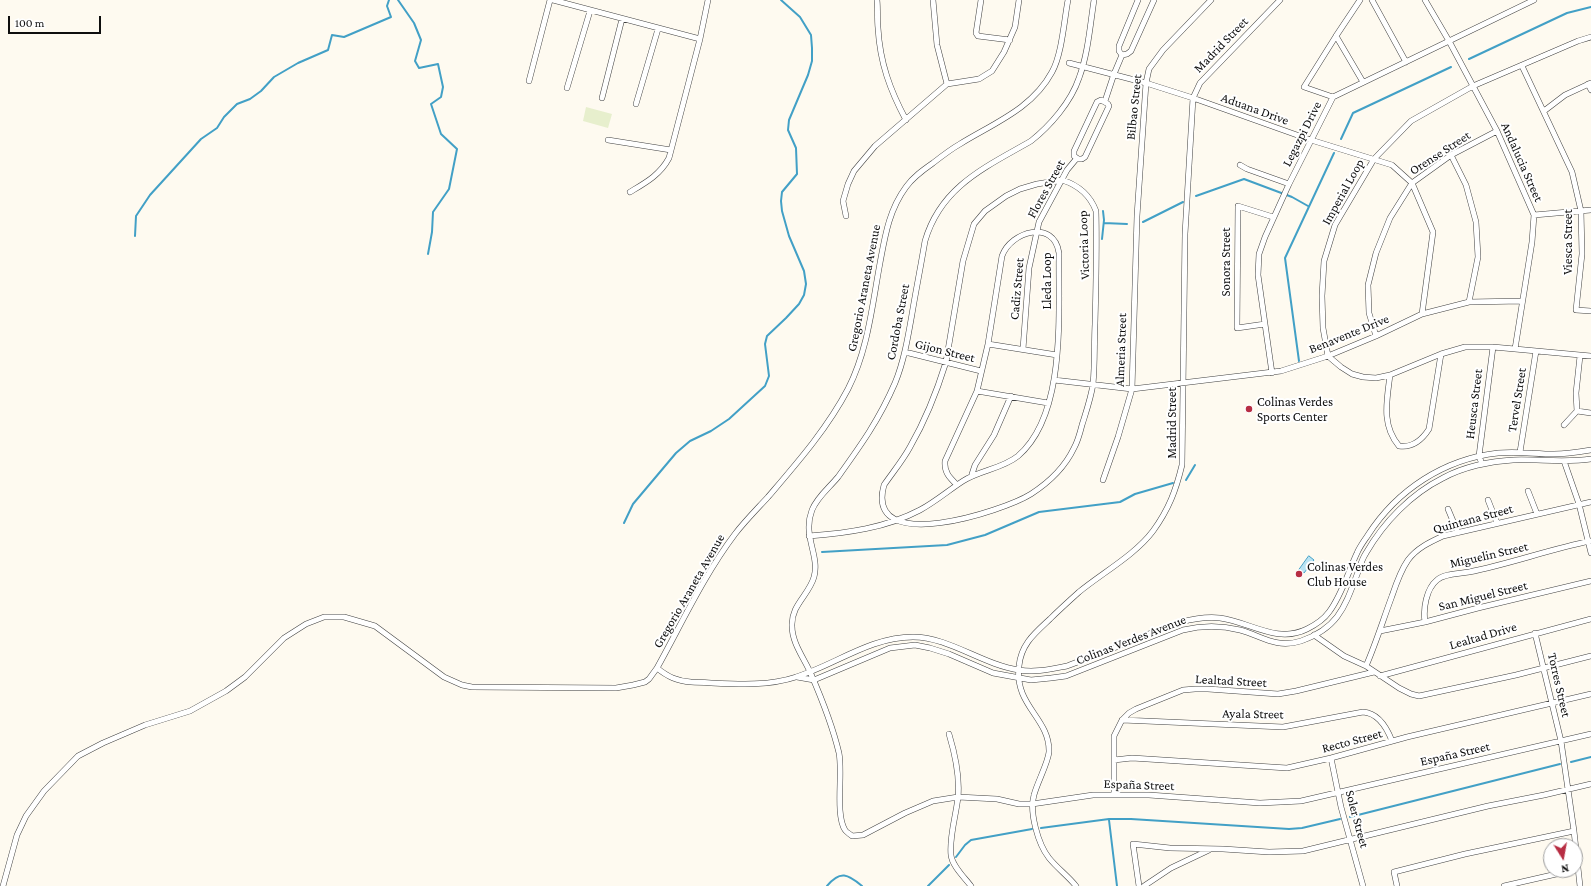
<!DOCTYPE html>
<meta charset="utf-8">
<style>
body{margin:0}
#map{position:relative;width:1591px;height:886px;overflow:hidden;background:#fefaf0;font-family:"Crimson Pro",serif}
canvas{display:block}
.north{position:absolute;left:1543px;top:838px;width:40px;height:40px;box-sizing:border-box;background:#fff;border:1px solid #9f9f9f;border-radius:50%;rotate:169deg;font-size:11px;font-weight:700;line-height:16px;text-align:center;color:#0e0e0e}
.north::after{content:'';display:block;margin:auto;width:14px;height:18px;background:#b72d43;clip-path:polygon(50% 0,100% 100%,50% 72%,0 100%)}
.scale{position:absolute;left:8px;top:16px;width:93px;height:18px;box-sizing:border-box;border:2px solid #0e0e0e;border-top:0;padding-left:5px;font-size:12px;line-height:14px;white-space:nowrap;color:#0e0e0e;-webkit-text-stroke:3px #fff;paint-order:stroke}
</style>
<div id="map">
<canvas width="1591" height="886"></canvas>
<div class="north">N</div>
<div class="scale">100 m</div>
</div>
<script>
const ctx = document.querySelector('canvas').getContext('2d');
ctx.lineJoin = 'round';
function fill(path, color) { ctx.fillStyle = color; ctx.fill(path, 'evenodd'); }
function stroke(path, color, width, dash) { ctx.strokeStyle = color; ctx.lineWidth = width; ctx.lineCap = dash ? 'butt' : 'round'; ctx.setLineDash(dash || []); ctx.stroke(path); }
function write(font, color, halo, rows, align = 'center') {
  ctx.font = font + ' "Crimson Pro",serif'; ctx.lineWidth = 4; ctx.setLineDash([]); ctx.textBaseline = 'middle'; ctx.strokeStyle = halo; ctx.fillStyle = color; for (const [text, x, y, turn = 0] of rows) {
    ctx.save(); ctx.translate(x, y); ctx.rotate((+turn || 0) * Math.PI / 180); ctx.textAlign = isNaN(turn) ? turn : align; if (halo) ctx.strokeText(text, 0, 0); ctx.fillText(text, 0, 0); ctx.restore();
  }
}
fill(new Path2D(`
 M586,107L612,114L608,128L583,121Z`), '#e7efcd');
const water = new Path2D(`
 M1309,556L1314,560L1304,573L1299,570Z`);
fill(water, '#b8e3f3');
stroke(water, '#42a0c6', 1);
stroke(new Path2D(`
 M398,0L414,23L421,40L415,61L419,68L438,64L443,87L441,97L431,104L441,134L457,149L449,189L433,212L432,232L428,254
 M1469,59L1567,13L1591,7
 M1341,139L1353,113L1451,67
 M1196,196L1244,179L1292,197L1308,206
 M1143,222L1183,202
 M1104,223L1127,224
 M135,236L136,216L150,195L201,139L217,128L224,117L237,104L250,99L261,91L274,77L298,63L328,50L332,35L344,37L391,17L387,6L389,0
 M1102,239L1104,220L1103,211
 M1299,361L1285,258L1334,153
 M1186,480L1195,465
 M624,523L633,504L676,453L690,441L711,431L729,419L765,386L769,376L765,344L767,336L786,318L799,304L804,295L806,284L804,271L789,236L782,211L781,201L782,192L797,174L796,148L788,130L789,120L808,75L812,61V48L811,35L800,17L781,0
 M822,552L947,545L985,535L1039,512L1120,502L1135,494L1173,483
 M1571,762L1591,757
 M1350,817L1560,764
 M1109,820L1117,886
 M1041,828L1109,819H1131L1289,829L1302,828L1340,819
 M956,857L965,845L971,840L1032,829
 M827,886C840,870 848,874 862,886
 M928,886L949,865`), '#42a0c6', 2);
const street = new Path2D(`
 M553,0L700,39
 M877,0C878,9 877,19 878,28C880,63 890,90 906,120
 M933,0L937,45L947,84
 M981,0L976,33L978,36L1010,40
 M1094,0C1090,26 1088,54 1079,78C1071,102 1050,126 1031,141C986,167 941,186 925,241C921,265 916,290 912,314C908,337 904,361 895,383C879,420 861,445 838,477C829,488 817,497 812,510C802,536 820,555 814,577C809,595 791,605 792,626C792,643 804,658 811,674C821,697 833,728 839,753C843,774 835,814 845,830C846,832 850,834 852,836L863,835L905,813L933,801L958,797L997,799L1019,804H1032L1093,795H1149L1260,803L1301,801L1591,734
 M1372,0L1406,62
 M1425,0L1449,41L1497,131L1534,215L1532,242L1515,349
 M1336,36L1363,82
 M1591,37L1578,41L1473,86L1411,121L1374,159L1335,225L1324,261L1322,296L1323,328L1328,356L1341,367L1352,374L1363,377L1376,378L1390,375L1441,354L1465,347H1493L1591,356
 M1122,55L1127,54L1131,51L1154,0
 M1122,55L1119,51V46L1138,0
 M1069,63L1146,83L1193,98L1311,140L1392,165L1412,183L1433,232L1422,314
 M1522,66L1572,172L1581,211L1582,254L1576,310L1591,311
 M529,81L550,0
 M1588,84L1591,90
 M567,88L590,11
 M1333,97L1304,87L1336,36L1360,0
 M602,98L622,19
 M1101,100L1108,104L1109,106L1085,157L1082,159H1078L1074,156V151L1097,102Z
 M1105,101L1114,74L1122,55
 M636,104L658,29
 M1544,111L1565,95L1591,83
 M608,140L671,150
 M1451,155L1466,185L1476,222L1478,257L1469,302
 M1240,165L1247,169L1289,184
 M1062,180C1078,185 1090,195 1096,211C1097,249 1096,286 1095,324C1094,344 1095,364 1093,384C1091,398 1086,412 1082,425C1080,433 1078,441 1074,448C1065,467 1048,483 1031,494C1004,511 864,557 884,485C893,472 903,460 910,447C925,421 937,391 946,362L963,261L974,224L985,211L1006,196L1020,189L1037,184Z
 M630,192C645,183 660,175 669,158L700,39L708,0
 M1534,215L1591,210
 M846,216L843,201L848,184L854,171L875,146L947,84L979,79L992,71L1004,52L1015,27L1019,0
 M1265,324L1237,328L1238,206L1273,217
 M1376,336L1369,313L1368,285L1376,253L1390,218L1412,183L1451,155L1497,131
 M988,344L1057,355
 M1023,349L1029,268L1039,222L1067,170L1077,158
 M905,352L981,371
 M1580,356L1576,393L1577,411L1591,413
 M1272,373L1258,275L1259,254L1265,237L1289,184L1333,97L1534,0
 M1390,375C1387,400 1381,425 1399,446C1413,448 1422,440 1429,429L1441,354
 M1054,380L1132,389L1281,371L1328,356L1376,336L1422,314L1469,302L1522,301
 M977,391L1048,403
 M1564,425L1577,411
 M1520,452L1536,351
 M1564,461L1579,504L1591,553
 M1482,464L1479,456L1493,347
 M972,474L975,465L994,435L1011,396
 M1103,480L1118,437L1132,389L1137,216L1146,83L1149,69L1163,50L1211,0
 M1528,491L1537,514
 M1488,500L1497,523
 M1448,509L1458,533
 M809,536C847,533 886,528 920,510C935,502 949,490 963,481C980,470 1002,469 1018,456C1067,414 1058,312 1059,253C1054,219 1011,231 1002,256L988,344L977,391L945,461C944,472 949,477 957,485
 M1425,622C1423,609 1426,589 1437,580C1445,573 1459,574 1469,572C1510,564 1550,549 1591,541
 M1380,631L1425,622L1478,608L1591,581
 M1535,633L1561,741L1574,831L1580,886
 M1314,635L1344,656L1366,666L1399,688L1411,694L1419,696L1516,675L1591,656
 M1366,666C1376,643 1383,620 1392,596C1396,584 1401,570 1408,560C1417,548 1430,542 1443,536L1591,502
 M657,668C668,677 677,681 691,682C725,683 763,688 796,677C835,665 870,637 913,637C949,637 983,665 1019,670C1035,673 1051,669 1067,666C1089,658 1111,649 1134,640C1161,629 1190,615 1220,618C1250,622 1277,644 1307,629C1315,625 1324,619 1329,612C1342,595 1348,572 1357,553C1360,546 1364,541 1368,535C1397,490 1444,459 1498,453C1517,451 1535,454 1554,454C1566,454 1579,452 1591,450
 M1380,676L1591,619
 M797,677L814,680L890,648L915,645L930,648L949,654L993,673L1031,680L1051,678L1066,676L1183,630C1203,625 1220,625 1240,630C1262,636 1276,649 1301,641C1339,628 1345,606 1358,572C1360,566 1362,559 1366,553C1384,522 1411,494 1443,478C1463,467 1490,461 1513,460C1539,459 1565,463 1591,459
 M1122,720L1283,727L1363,712C1378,713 1387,728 1392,741
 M949,734C955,754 960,776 958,797C956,816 949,837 951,855C952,866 965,878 971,886
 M1331,758L1341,807L1363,886
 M1114,760L1132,758L1287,768L1331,758L1407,737L1591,694
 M1114,795V736L1122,720L1129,713L1136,709L1183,690L1195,689H1208L1278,694L1296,691L1374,672
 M3,886L17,835L26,816L44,791L78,756L103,743L145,725L190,711L226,691L245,677L284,638L306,624L324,617H344L375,626L444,677L462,685L472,687L616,688L633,685L645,682L649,679L657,668C682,623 704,575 735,534C745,521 757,509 768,497C797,463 827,429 848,389C868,350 872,306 880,263C885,236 889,210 906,187C913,177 923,170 933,163C942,156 951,149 960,144C994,123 1032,109 1052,72C1062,54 1064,21 1068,0
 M1076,886C1068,876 1057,868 1049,858C1038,844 1029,812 1034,795C1037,783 1048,763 1049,752C1050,718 1014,706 1019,666C1021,644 1035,633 1050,619C1059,610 1069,601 1079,592C1102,573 1135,555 1153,531C1169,509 1176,490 1182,465L1185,234L1193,98L1200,83L1280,0
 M1139,886L1133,844L1170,848L1223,849L1269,852L1303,851L1488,806L1544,795L1591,784
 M1144,886L1171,868L1209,850
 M1397,886L1394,872L1465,854L1574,831
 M1504,886L1574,870`);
stroke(street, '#414141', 6);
stroke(street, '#fff', 5);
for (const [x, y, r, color] of [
 [1249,409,4,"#b72d43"],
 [1299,574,4,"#b72d43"]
]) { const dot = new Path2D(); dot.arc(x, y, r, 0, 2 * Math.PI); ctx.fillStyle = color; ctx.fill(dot); stroke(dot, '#fff', 1.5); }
write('13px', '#0e0e0e', '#fff', [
 ["Madrid Street",1221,45,-46],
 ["Bilbao Street",1134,107,-84],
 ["Aduana Drive",1255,109,20],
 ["Legazpi Drive",1302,134,-63],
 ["Orense Street",1440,153,-33],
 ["Andalucia Street",1522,162,66],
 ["Flores Street",1046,189,-61],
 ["Imperial Loop",1343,192,-61],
 ["Viesca Street",1568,242,-90],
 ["Victoria Loop",1084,245,-92],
 ["Sonora Street",1226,262,-90],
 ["Lleda Loop",1047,281,-90],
 ["Gregorio Araneta Avenue",864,288,-79],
 ["Cadiz Street",1017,289,-85],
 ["Cordoba Street",898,322,-79],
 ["Benavente Drive",1349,334,-22],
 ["Almeria Street",1121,350,-88],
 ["Gijon Street",945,351,14],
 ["Tervel Street",1517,400,-81],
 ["Heusca Street",1474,404,-83],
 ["Madrid Street",1172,423,-90],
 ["Quintana Street",1473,519,-15],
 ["Miguelin Street",1489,555,-13],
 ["Gregorio Araneta Avenue",689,591,-60],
 ["San Miguel Street",1483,596,-14],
 ["Lealtad Drive",1483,636,-16],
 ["Colinas Verdes Avenue",1131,640,-21],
 ["Lealtad Street",1231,681,3],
 ["Torres Street",1559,685,77],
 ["Ayala Street",1253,714,1],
 ["Recto Street",1352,741,-15],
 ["España Street",1455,754,-13],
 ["España Street",1139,785,2],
 ["Soler Street",1357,819,75]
]);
write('13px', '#0e0e0e', '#fff', [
 ["Colinas Verdes",1257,402],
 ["Sports Center",1257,417],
 ["Colinas Verdes",1307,567],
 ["Club House",1307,582]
], 'left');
</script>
